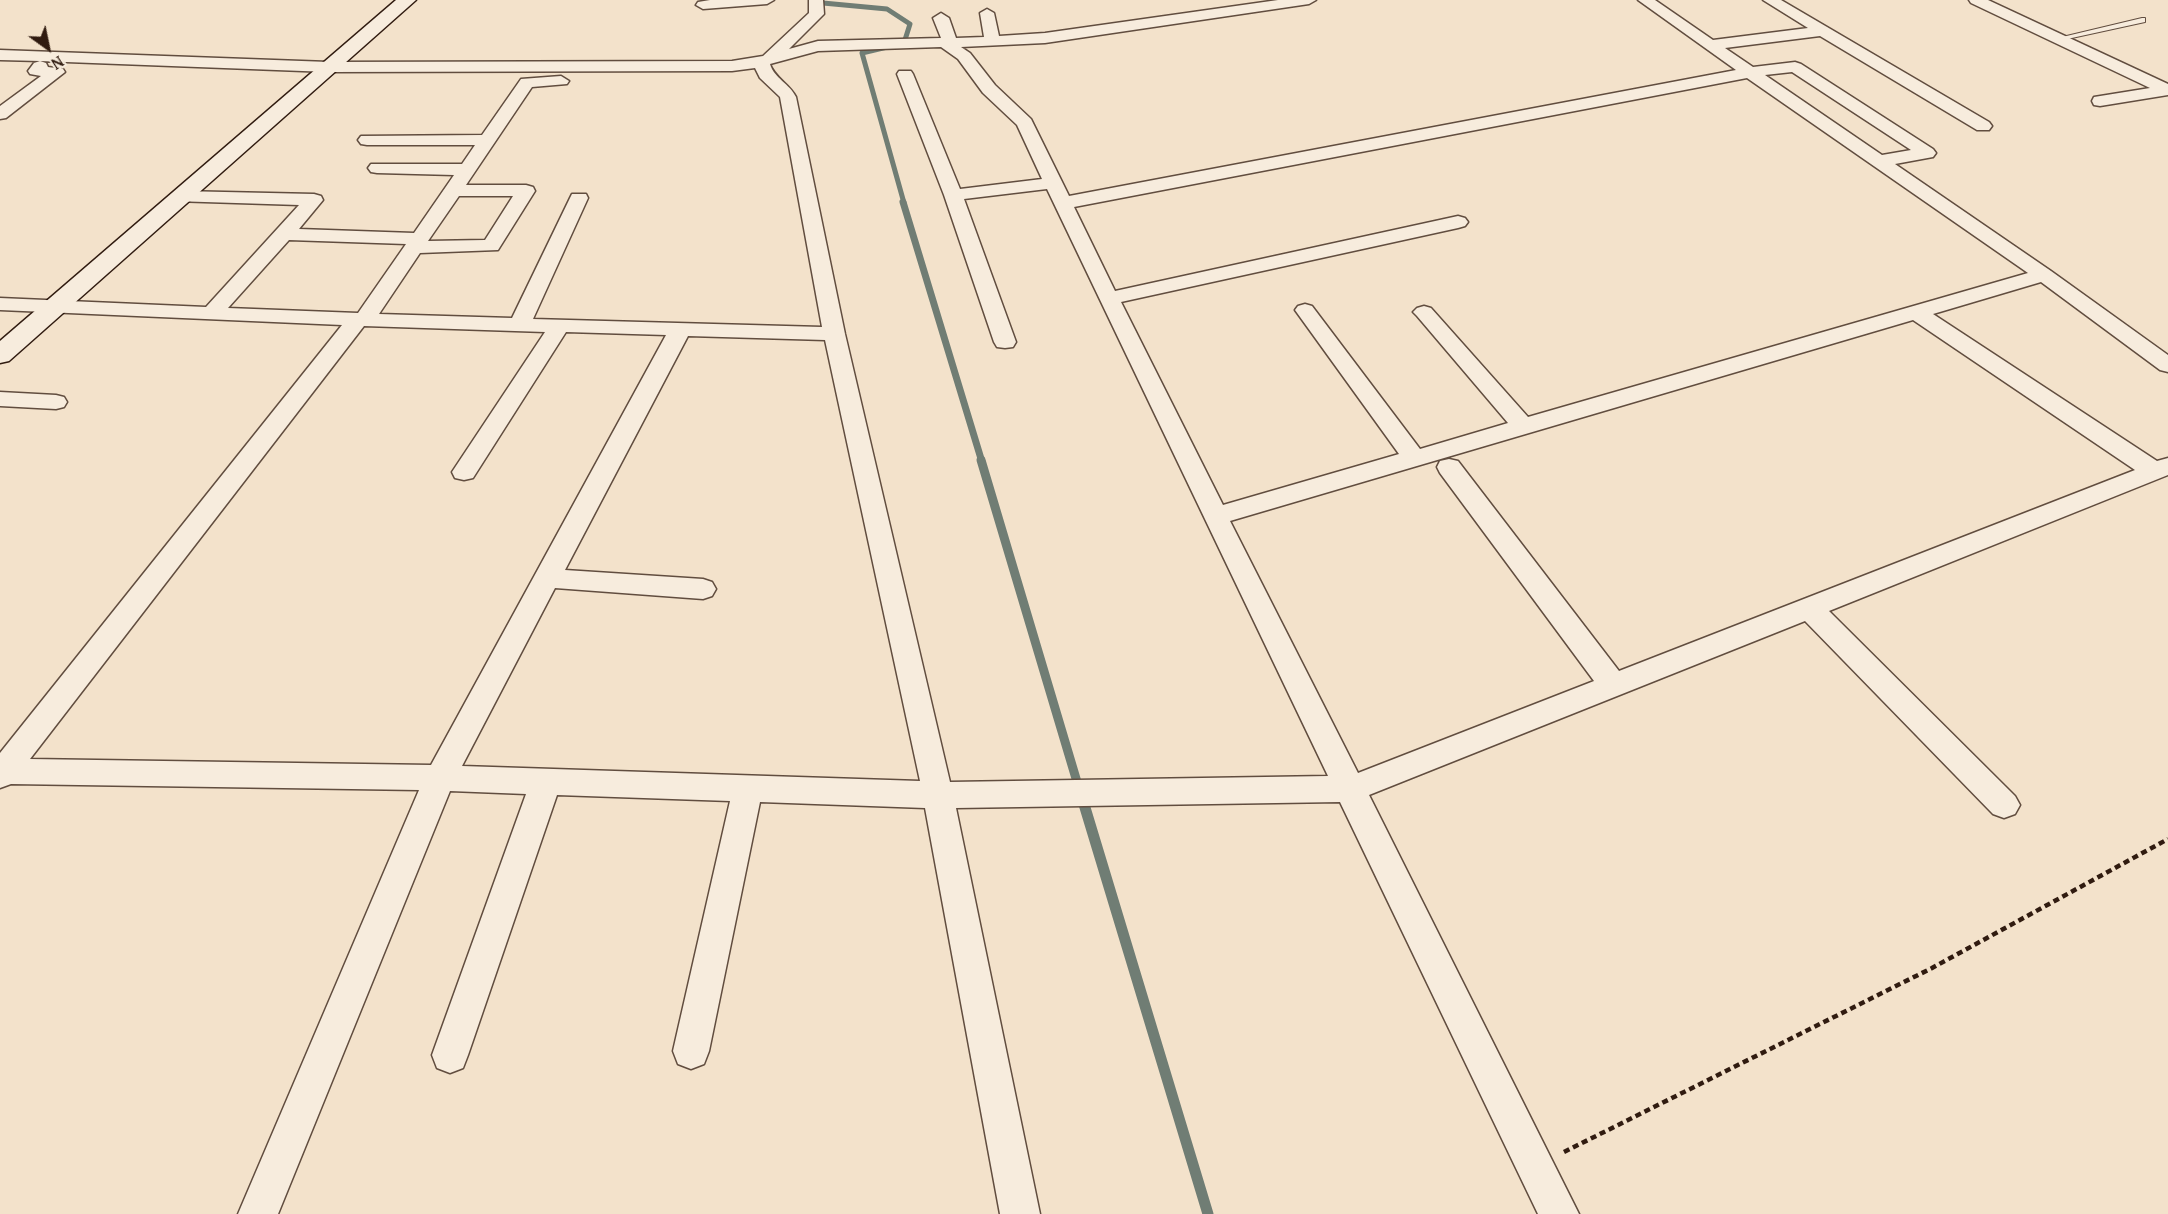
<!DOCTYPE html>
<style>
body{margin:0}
#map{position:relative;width:2168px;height:1214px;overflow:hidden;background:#f3e2cb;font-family:"Gentium Book Plus",serif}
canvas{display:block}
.north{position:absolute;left:18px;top:18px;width:60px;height:60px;-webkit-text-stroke:4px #f7ecdd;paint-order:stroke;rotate:147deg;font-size:16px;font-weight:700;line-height:24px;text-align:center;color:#301b10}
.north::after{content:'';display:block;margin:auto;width:21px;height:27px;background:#301b10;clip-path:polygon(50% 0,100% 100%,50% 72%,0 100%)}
</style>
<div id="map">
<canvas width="2168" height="1214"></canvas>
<div class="north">N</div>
</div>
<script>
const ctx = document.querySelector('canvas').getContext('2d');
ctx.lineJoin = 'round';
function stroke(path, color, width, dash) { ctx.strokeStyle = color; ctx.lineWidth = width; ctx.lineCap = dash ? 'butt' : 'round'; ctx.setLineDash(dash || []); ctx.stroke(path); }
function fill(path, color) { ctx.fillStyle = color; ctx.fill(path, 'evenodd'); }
stroke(new Path2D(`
 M819,0L823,3L887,9L910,24L904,43L862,53L904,203`), '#707d74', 5);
stroke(new Path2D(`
 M903,202L982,462`), '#707d74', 7);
stroke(new Path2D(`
 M981,460L1080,792`), '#707d74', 9);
stroke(new Path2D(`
 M1080,791L1208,1214`), '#707d74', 11);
const lane = new Path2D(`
 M2142,18H2145V22L2058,41L2054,39Z`);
const street = new Path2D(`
 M710,0H774L767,4L703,9L696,5L698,2Z
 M809,0H823L824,14L789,49L818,41L941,38L933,18L941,13L949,18L956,38L984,37L980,13L987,9L994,13L999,36L1045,33L1278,0H1316L1309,4L1045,43L961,47L970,53L995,85L1031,119L1069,196L1736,70L1638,0H1655L1713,40L1808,28L1763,0H1781L1989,122L1992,126L1989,130H1977L1820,36L1725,48L1753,67L1795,62L1801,64L1933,149L1936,153L1933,157L1895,164L2051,271L2168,355V372L2160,370L2041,282L1933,314L2157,461L2168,458V475L1829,611L2015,796L2020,805L2015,814L2004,818L1993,814L1805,621L1369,795L1579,1214H1538L1340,802L956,808L1040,1214H1000L925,808L760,802L709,1051L704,1064L691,1069L678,1064L673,1051L730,801L557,795L468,1055L463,1068L450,1073L437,1068L432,1055L526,794L450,791L278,1214H238L419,790L11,784L0,788V753L342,325L0,310V298L206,307L299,205L173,201L171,197L173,193L180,191L314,194L321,196L323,200L299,229L414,233L454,175L377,173L371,172L368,168L371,164H462L475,145H367L361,144L358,140L361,136L482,135L521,79L561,76L569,81L567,84L532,87L466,185H526L533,187L535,191L498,250L420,253L379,314L512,318L570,198L572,194H586L588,198L533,319L822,327L780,97L760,78L755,68L732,71L329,72L40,61L46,63L48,67L63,69L65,72L6,118L0,119V106L41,76L30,74L28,71L34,63L40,61L0,60V50L329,62L732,61L763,56L809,13ZM941,47L958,59L983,93L1017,125L1042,179L960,189L913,74L911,71H899L897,74L944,195L994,342L997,347L1005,348L1013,347L1016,342L964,199L1047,189L1328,776L950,782L845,334L796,97C790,84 774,78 770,64L818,51ZM1792,72L1911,150L1882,155L1765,75ZM1747,78L2028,273L1528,417L1431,308L1424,306L1417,308L1413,312L1417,316L1508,423L1420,449L1312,306L1305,304L1298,306L1295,310L1399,454L1223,505L1121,302L1458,228L1465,226L1468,222L1465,218L1458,216L1115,291L1074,207ZM459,196H513L485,240L428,241ZM289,240L406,244L358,313L228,308ZM1913,320L2135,470L1619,671L1458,461L1449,459L1440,461L1437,467L1440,473L1594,681L1358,773L1230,521ZM364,326L545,332L452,472L455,478L464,480L473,478L566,332L666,335L431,765L30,759ZM688,336L825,340L920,781L462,766L555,588L703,599L712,596L716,589L712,582L703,579L565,570Z
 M1969,0H1988L2168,84V95L2100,106L2094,105L2092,101L2094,97L2150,88L1971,3Z
 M0,392L56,395L64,397L67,402L64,407L56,409L0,406Z`);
const secondary = new Path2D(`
 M396,0H416L9,361L0,363V341Z`);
stroke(lane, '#614d3f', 2);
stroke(street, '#614d3f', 3);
stroke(secondary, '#301b10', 3);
stroke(new Path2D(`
 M1564,1152L1932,968L2168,839`), '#301b10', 4.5, [6, 4]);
fill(lane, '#f7ecdd');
fill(street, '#f7ecdd');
fill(secondary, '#f7ecdd');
</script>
